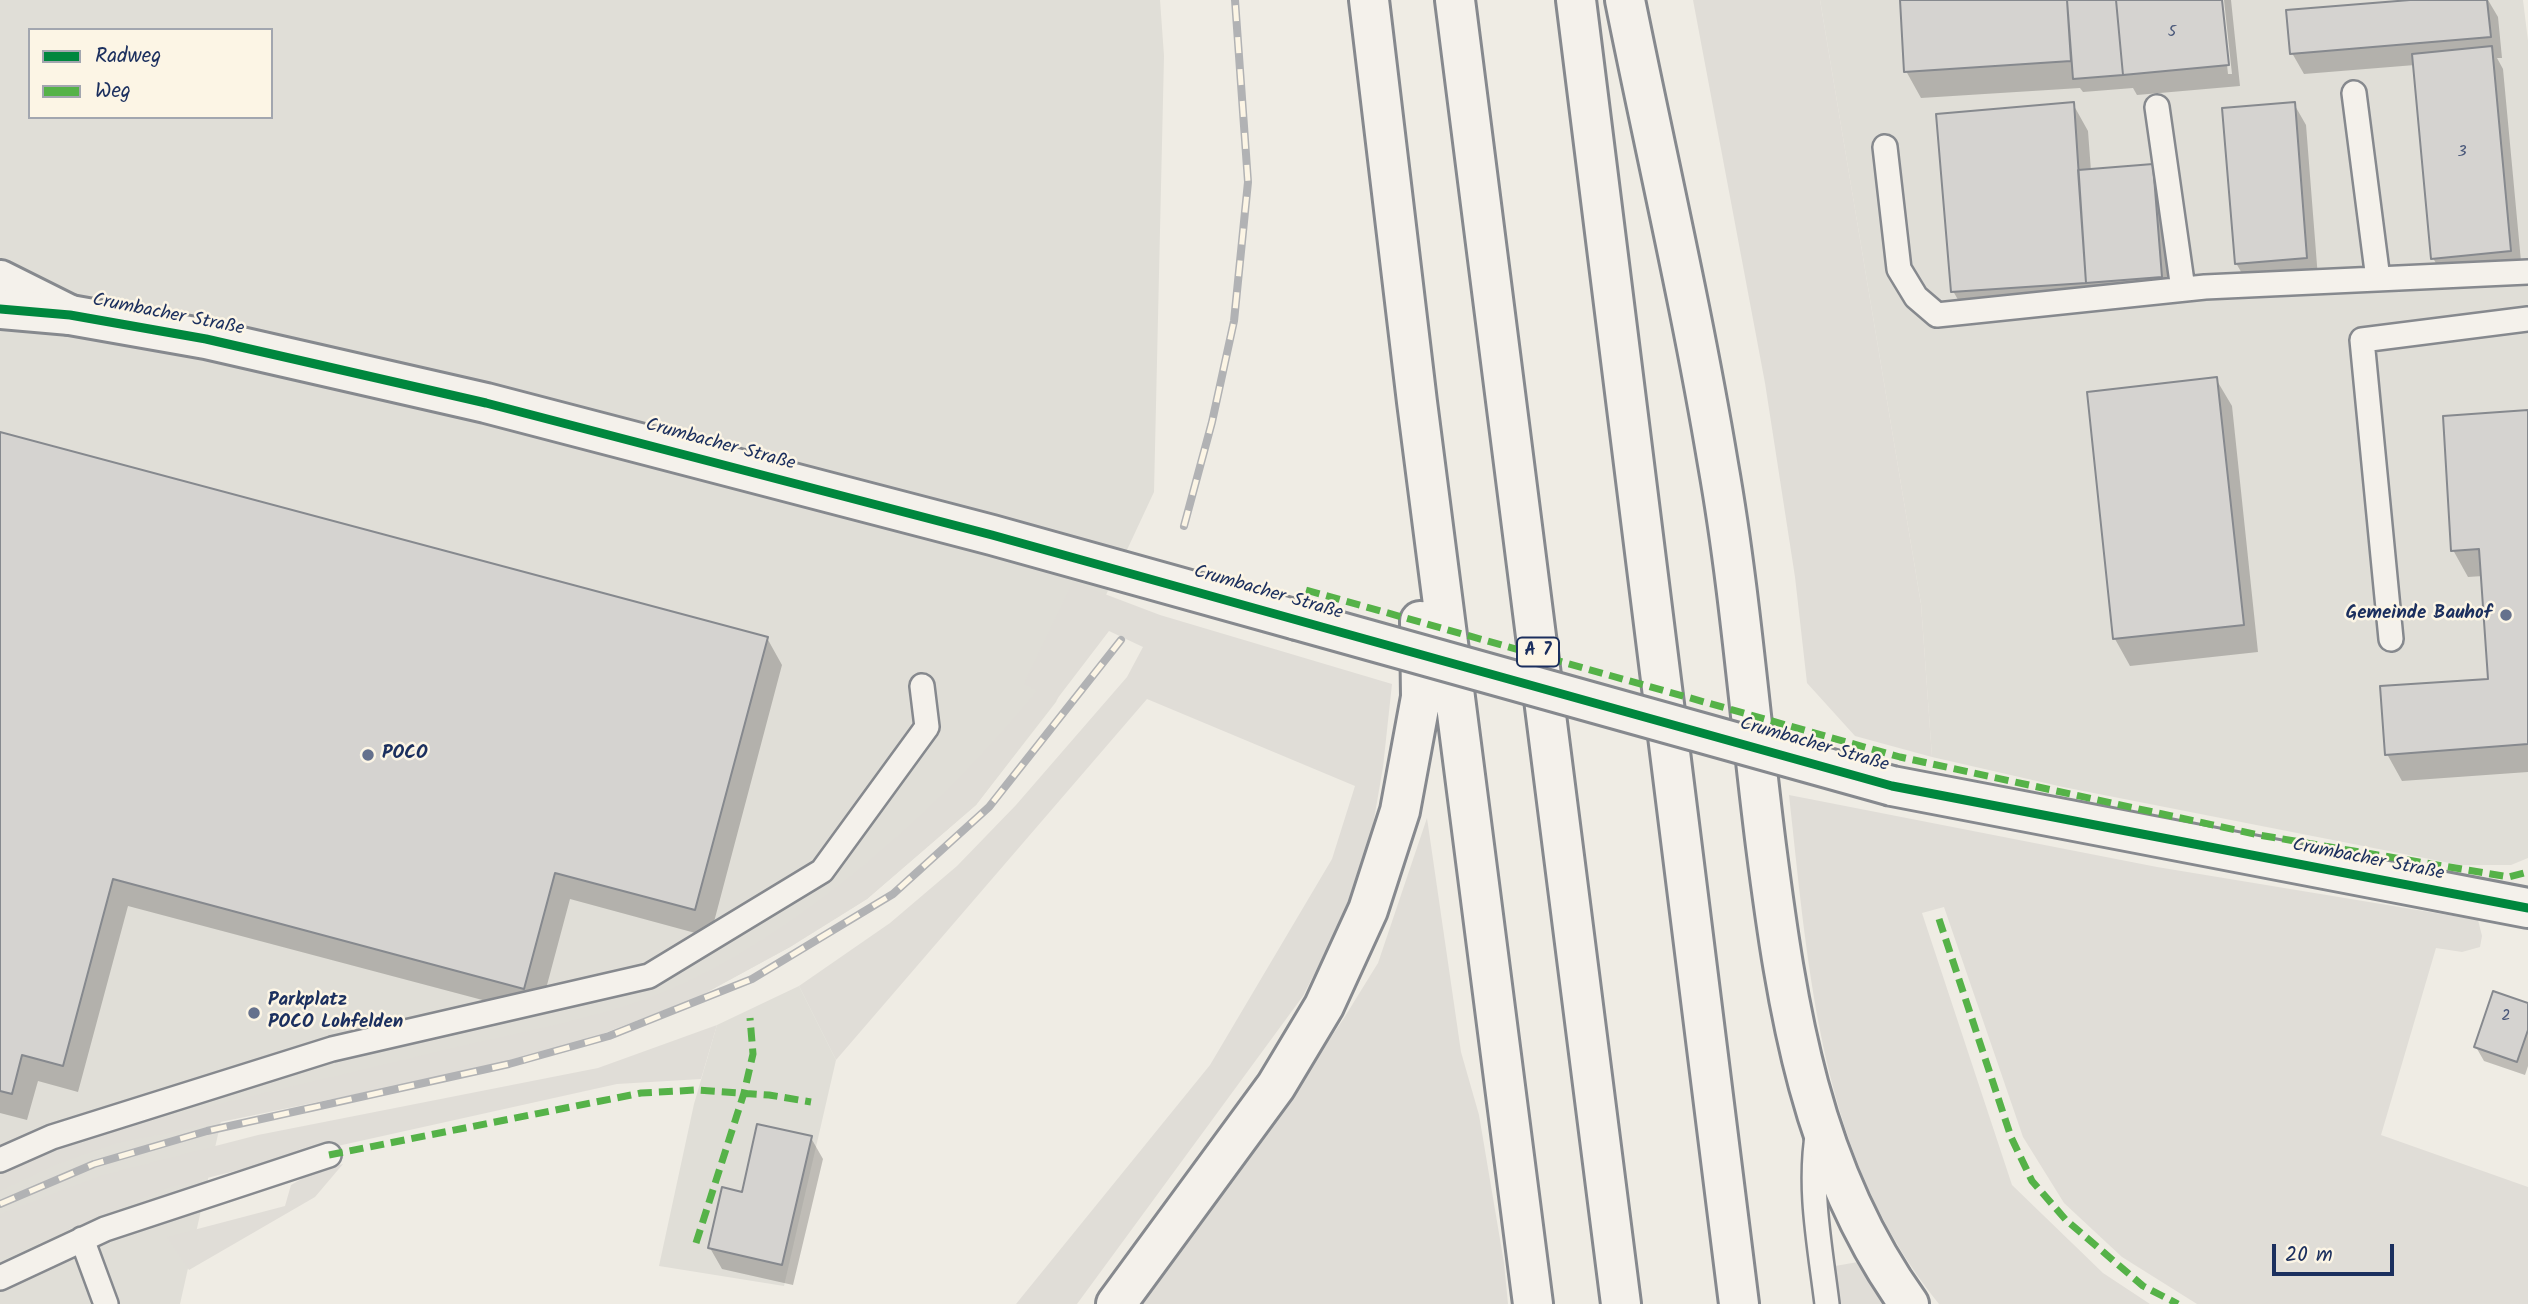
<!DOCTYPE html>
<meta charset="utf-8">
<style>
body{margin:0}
#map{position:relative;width:2528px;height:1304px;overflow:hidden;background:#efece4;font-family:Kalam,sans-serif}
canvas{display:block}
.legend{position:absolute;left:28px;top:28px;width:245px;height:91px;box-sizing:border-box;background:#fcf5e5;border:2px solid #a2a6af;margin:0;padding:9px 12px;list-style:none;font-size:21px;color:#1b2f5e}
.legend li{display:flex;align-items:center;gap:14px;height:35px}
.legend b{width:35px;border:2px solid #a2a6af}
.scale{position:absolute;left:2272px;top:1244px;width:122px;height:32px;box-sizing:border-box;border:4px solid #1b2f5e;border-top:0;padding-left:9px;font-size:21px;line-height:24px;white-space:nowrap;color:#1b2f5e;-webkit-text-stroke:5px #fcf5e5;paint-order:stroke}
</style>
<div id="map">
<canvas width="2528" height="1304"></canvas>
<ul class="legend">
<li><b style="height:9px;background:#00873e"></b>Radweg</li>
<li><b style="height:9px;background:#55b248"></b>Weg</li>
</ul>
<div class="scale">20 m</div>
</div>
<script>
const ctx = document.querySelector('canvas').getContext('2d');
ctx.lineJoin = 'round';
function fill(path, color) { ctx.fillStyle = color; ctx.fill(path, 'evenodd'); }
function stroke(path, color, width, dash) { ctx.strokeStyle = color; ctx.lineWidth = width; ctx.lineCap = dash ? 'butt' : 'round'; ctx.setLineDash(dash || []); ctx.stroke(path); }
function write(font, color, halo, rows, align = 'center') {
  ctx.font = font + ' Kalam,sans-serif'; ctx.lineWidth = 5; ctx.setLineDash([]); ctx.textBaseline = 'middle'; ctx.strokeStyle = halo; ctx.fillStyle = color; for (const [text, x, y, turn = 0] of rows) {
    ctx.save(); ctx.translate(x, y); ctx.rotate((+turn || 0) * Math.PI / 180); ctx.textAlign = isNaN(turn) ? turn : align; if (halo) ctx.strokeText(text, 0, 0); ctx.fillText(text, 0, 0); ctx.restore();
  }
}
fill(new Path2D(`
 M0,0H1160L1164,56L1154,492L1056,702L976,805L867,899L790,947L700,996L586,1040L463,1072L221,1121L180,1304H0ZM30,30H271V117H30Z
 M1820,0H2523L2528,41V858L2511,865H2460L2063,787L1932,757L1921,604Z
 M799,986L836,1060L784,1286L659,1266L694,1104L717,1025Z`), '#e0ded7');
fill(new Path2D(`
 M1693,0H1820L1921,604L1932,757L1855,736L1807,683L1795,577L1765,383Z
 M1073,582L1160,615L1392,684L1383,767L1368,854L1346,912L1303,996L1077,1304H1016L1210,1065L1332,859L1355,786L1147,699L836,1060L799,986L890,923L957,866L1016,805L1127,677L1143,647L1109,631L976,805L867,899L790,947L700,996L586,1040L463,1072L114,1144L55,1165L0,1191V1171L60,1144C189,1110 319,1080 449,1049C518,1032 592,1020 659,994C796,939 945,805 1037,691L1024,684Z
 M1789,795L2157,867L2478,920L2482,936L2480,947L2462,952L2436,948L2381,1135L2528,1187V1304H2197L2122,1257L2064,1203L2023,1137L1944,907L1922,913L2012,1185L2103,1273L2150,1304H1939C1820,1157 1809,975 1789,795Z
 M1427,818L1461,1052L1479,1115L1504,1263L1508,1304H1136L1273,1122L1344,1018L1378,963Z
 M717,1025L701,1079L617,1084L315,1151L167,1188L0,1259V1214L103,1175L258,1135L598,1068Z
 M343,1164L315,1197L189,1270L167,1237L285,1206L291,1185L315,1171Z
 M1858,1262L1888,1304H1840L1835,1266Z`), '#e0ddd7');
fill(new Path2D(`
 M1901,0H2220L2228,74H2232L2224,0H2231L2240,86L2137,95L2133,88L2083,92L2080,88L1921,98L1906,71Z
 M2432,0H2488L2498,17L2502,58H2497L2503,69L2522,272L2445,279L2433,258L2415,65L2304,74L2292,53Z
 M2073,104L2088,131L2091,171L2152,166L2164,187L2173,297L2096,303L2100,310L1969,319L1953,291Z
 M2294,104L2306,125L2318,278L2248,284L2236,263Z
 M2216,379L2232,406L2258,652L2130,666L2115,639L2089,393Z
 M2528,412V772L2402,781L2387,754L2490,681L2483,576L2468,577L2453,550Z
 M0,434L767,638L782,665L710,937L570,899L539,1015L128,906L78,1092L38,1081L27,1120L0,1113Z
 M2528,1005V1066L2525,1075L2484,1061L2476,1047Z
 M811,1138L823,1159L793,1285L722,1269L710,1248L743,1194Z`), '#0003');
const building = new Path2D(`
 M1900,0H2067L2071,61L1904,72Z
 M2067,0H2116L2123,75L2073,79Z
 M2116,0H2222L2229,65L2123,75Z
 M2410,0H2487L2491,37L2290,54L2286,10Z
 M2492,46L2511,251L2431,259L2412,54Z
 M2074,102L2086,283L1951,292L1936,114Z
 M2295,102L2307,258L2235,264L2222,108Z
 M2153,164L2162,277L2086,283L2078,170Z
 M2217,377L2244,625L2113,639L2087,392Z
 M2528,410V744L2385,755L2380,686L2488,679L2479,549L2451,551L2443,416Z
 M0,432L768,637L695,910L555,873L524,989L113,879L63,1066L22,1055L12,1094L0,1091Z
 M2493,991L2528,1003V1030L2517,1062L2474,1047Z
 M757,1124L812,1136L782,1265L708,1248L722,1187L742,1192Z`);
fill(building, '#d5d3d0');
stroke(building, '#86898e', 2);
const service = new Path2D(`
 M2354,93L2378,279
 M2157,107L2183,289
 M1885,147L1899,269L1916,297L1937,315L2205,287L2528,272
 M2391,639L2362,340L2528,319
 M1818,1130C1808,1188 1820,1246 1827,1304
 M0,1160L52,1137L332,1049L649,976L822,871L927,727L922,686
 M82,1239L106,1304
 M0,1278L105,1229L329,1155`);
const minor = new Path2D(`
 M0,280L70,315`);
const secondary = new Path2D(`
 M0,309L70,315L206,339L486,403L992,535L1297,620
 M1892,786L2528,908`);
const motorway = new Path2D(`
 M1369,0L1417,402L1533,1304
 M1455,0L1621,1304
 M1576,0L1739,1304
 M1625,0C1656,154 1692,308 1718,464C1740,588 1750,720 1766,846C1787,1009 1811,1168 1909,1304
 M1116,1304L1276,1086L1324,1006L1368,910L1400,811L1421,697L1420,621`);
stroke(service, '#86898e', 28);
stroke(minor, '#86898e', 44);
stroke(secondary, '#86898e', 44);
stroke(motorway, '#86898e', 44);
stroke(service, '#f4f1eb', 23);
stroke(minor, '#f4f1eb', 38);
stroke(secondary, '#f4f1eb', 38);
stroke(motorway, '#f4f1eb', 38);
const rail = new Path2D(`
 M1184,526L1212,422L1234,321L1248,182L1235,0
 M0,1204L94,1164L207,1131L509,1064L609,1036L752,979L893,894L989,807L1121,640`);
stroke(rail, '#b1b2b4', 8);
stroke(rail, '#fcf5e5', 5, [16]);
const secondaryBridge = new Path2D(`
 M1297,620L1892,786`);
stroke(secondaryBridge, '#86898e', 44, []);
stroke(secondaryBridge, '#f4f1eb', 38);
stroke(new Path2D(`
 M1306,590L1900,757L2259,835L2509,877L2528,872
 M1939,919L2011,1137L2032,1181L2066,1220L2143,1286L2178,1304
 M329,1155L641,1093L696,1090L769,1095L811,1102
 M696,1243L744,1093L753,1054L750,1018`), '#55b248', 7, [14, 7]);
stroke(new Path2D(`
 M0,309L70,315L206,339L486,403L992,535L1892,786L2528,908`), '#00873e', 9);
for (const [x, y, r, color] of [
 [2506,615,7,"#65718d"],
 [368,755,7,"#65718d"],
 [254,1013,7,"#65718d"]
]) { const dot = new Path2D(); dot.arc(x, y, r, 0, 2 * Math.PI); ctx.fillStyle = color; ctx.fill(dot); stroke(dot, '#fcf5e5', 2.5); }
write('16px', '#4a587a', null, [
 ["5",2172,33],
 ["3",2462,153],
 ["2",2506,1017]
]);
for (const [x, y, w] of [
 [1538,652,42]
]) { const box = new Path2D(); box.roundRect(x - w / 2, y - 14.5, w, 29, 5); ctx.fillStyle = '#fcf5e5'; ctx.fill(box); stroke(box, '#1b2f5e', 2); }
write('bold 18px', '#1b2f5e', null, [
 ["A 7",1538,652]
]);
write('19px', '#1b2f5e', '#fcf5e5', [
 ["Crumbacher Straße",168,316,11],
 ["Crumbacher Straße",720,446,15],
 ["Crumbacher Straße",1268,594,16],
 ["Crumbacher Straße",1814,746,16],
 ["Crumbacher Straße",2368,861,11]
]);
write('bold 19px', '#1b2f5e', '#fcf5e5', [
 ["Gemeinde Bauhof",2492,615,"right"],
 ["POCO",382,755],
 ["Parkplatz",268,1002],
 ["POCO Lohfelden",268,1024]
], 'left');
</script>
